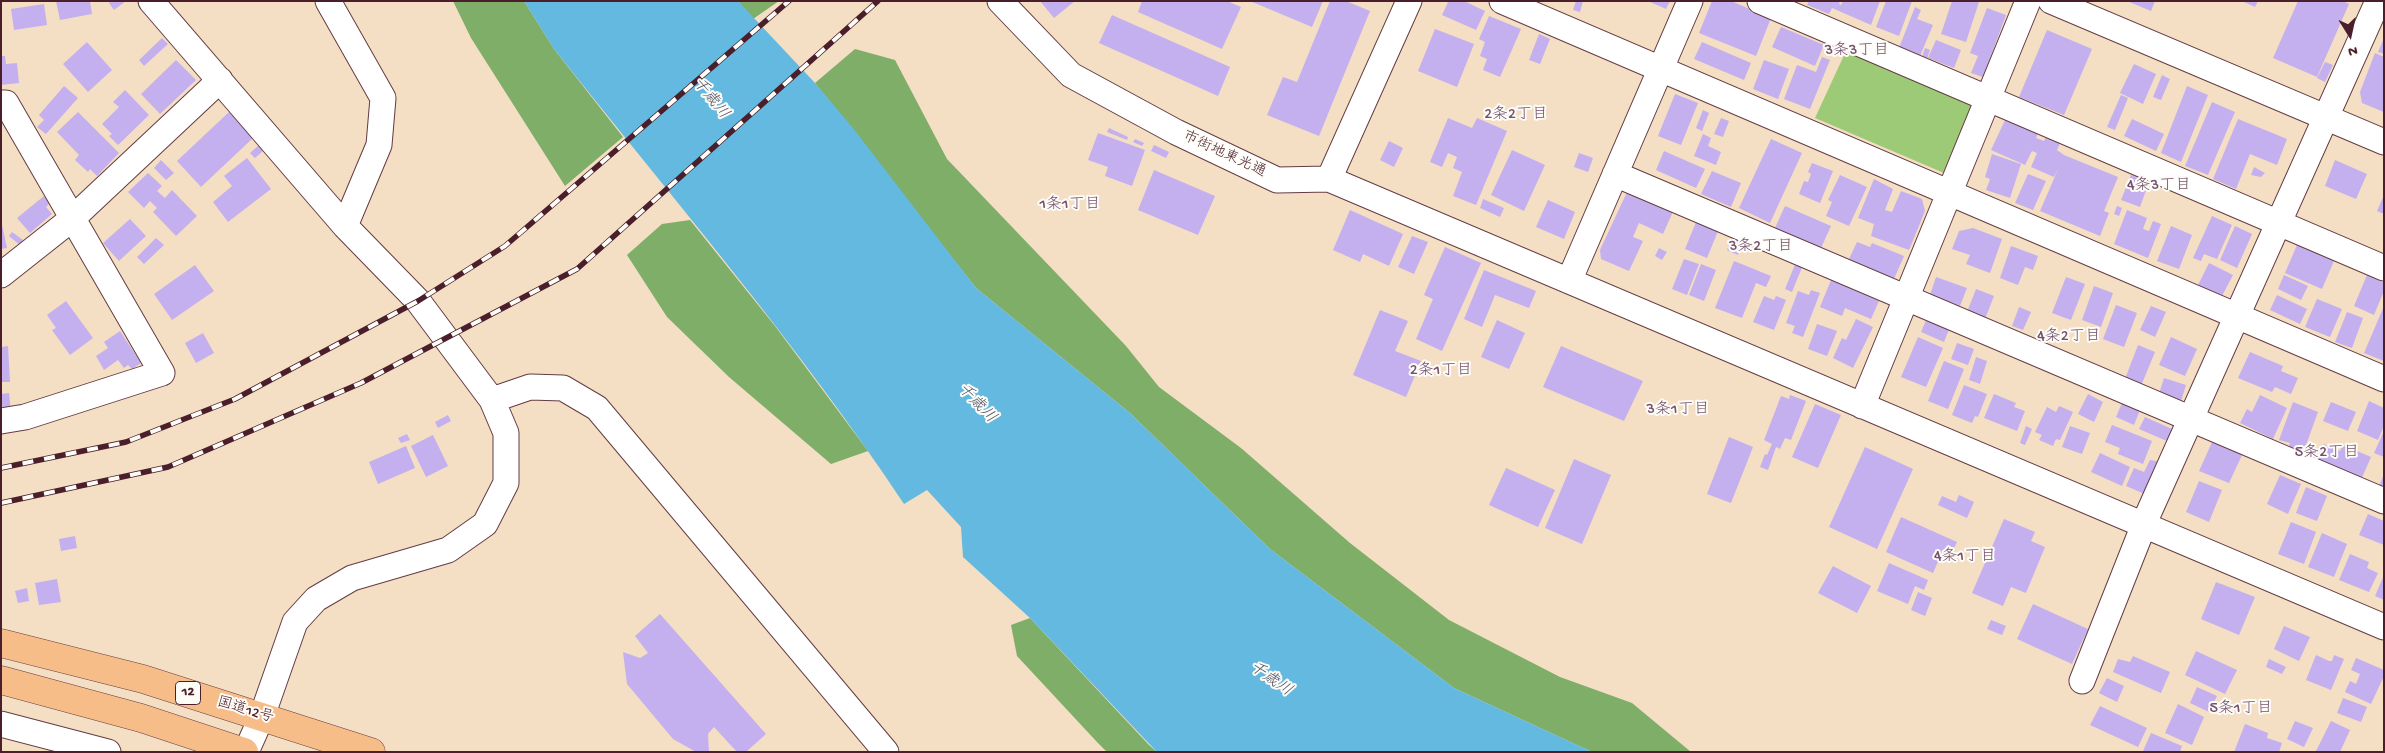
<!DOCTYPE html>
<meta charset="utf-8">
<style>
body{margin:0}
#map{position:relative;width:2385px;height:753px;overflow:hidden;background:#f4dec4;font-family:"Gochi Hand",sans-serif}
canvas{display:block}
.frame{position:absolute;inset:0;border:2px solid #4a1f2b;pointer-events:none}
.north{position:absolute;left:2325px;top:10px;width:50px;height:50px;-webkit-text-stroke:4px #fdfcf7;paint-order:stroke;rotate:170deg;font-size:14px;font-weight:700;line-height:20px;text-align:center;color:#4a1f2b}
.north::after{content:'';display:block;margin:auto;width:18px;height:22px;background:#4a1f2b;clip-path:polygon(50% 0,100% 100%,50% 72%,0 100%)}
</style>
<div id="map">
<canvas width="2385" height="753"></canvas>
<div class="frame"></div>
<div class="north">N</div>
</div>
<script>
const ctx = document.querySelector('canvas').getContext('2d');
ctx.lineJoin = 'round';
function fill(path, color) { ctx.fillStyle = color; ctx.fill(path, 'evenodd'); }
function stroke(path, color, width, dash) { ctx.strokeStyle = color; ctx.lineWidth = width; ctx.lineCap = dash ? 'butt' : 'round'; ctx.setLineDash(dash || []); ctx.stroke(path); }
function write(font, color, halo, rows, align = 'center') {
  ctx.font = font + ' "Gochi Hand","Klee One",sans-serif'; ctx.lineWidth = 4; ctx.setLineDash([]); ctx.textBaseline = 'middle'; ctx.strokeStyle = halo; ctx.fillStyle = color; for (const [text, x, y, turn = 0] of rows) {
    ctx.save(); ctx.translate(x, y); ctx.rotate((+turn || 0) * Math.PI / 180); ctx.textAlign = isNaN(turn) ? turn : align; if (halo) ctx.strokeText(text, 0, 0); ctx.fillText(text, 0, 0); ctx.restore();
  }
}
fill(new Path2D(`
 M1846,51L1975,104L1944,173L1815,118Z`), '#9dca77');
fill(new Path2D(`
 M453,1H524L554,49L623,137L565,186L471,38Z
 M738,1H779L753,19Z
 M855,49L895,60L947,159L1126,346L1159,387L1241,448L1350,543L1449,620L1560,677L1632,703L1691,752H1592L1454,688L1270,549L1130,413L976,288L815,83Z
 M690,220L775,326L868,451L831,464L729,377L667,317L627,255L662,224Z
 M1030,618L1149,745L1157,752H1107L1097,742L1017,656L1011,625Z`), '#7eae68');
fill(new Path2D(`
 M524,1H738L815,83L853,128L976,288L1130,413L1270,549L1454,688L1592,752H1157L1030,618L963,557L961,527L927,490L904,504C799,345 673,199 554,49Z`), '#63b9df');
fill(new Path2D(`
 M56,1H90L92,14L60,20Z
 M111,1H126L114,10L109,3Z
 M1040,1H1075L1054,18Z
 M1142,1H1227L1241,7L1222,49L1138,12Z
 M1250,1H1323L1312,27Z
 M1330,1H1346L1370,11L1319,136L1267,115L1283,77L1297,82Z
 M1464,1L1485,11L1476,30L1442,15L1448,2Z
 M1576,1H1583L1580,12L1573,10Z
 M1648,1H1670L1666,9Z
 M1712,1H1731L1771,18L1756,56L1699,33Z
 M1809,1H1840L1839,4L1841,5L1843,1H1880L1871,25L1832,8L1829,14L1807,5Z
 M1886,1H1912L1899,36L1876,27Z
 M1952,1L1979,2L1966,42L1941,34Z
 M2127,1H2155L2151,11Z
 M2242,1H2258L2255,7Z
 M2298,1H2343L2349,4L2317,77L2273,58Z
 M44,4L47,25L14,30L11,9Z
 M1915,7L1921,10L1917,19L1933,25L1920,56L1899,48Z
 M1987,8L2006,15L1983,77L1971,73L1978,56L1970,53Z
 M1112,15L1230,67L1218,96L1099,43Z
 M1489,16L1521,29L1500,77L1483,70L1487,59L1480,56L1485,42L1479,39Z
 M1781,27L1824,45L1815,66L1772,47Z
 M1435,29L1474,44L1457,87L1418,71Z
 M2047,30L2092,49L2064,115L2019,97Z
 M1539,34L1550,39L1540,64L1529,60Z
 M162,38L168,44L144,66L139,60Z
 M2384,38V54L2378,52Z
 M1936,40L1961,50L1954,68L1928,58Z
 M87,42L112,70L88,92L63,64Z
 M1702,42L1751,63L1744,80L1694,59Z
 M1925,48L1930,50L1927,59L1922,57Z
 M2375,53L2384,57V112L2362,103L2360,92Z
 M1,56H5L6,64L17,63L19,83L1,85Z
 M1822,57L1830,60L1810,109L1784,99L1797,65L1816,72Z
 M176,60L196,80L160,114L141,94Z
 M1764,60L1789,69L1778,99L1753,89Z
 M2325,62L2333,65L2325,82L2317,78Z
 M2134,64L2156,74L2143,104L2120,93Z
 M2162,75L2170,79L2161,100L2153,97Z
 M64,86L78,98L46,134L37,127L44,120L39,115Z
 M2187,86L2208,95L2181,162L2161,153Z
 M125,90L149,115L118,145L109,136L112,134L102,124L119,107L113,102Z
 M1675,94L1698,103L1681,145L1658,136Z
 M2121,95L2128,98L2115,130L2107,127Z
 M2212,102L2235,112L2208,175L2185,166Z
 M1703,110L1709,113L1702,131L1696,128Z
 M78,112L119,153L97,176L90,169L88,172L75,160L79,155L57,132Z
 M229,112L253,138L201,187L177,161Z
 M1448,118L1472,128L1477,118L1507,131L1476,205L1453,196L1462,172L1453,168L1457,157L1448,153L1442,167L1430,162Z
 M1721,118L1729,121L1723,137L1714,134Z
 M2006,118L2038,133L2036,138L2044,141L2046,137L2060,143L2057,150L2064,155L2118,177L2104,211L2109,213L2100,236L2040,211L2059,167L2054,177L2031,167L2037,153L2032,151L2025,165L1991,150Z
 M2132,119L2164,134L2156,151L2124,136Z
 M2238,119L2287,139L2277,165L2250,154L2236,189L2213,179Z
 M1109,128L1128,137L1127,140L1107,132Z
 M1098,133L1145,150L1132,186L1105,176L1108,167L1088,160Z
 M1703,134L1711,138L1708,146L1721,152L1716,165L1694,156Z
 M1135,139L1144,143L1142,146L1133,142Z
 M1771,139L1802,153L1770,223L1739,208Z
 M1389,141L1403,148L1394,167L1380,160Z
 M259,145L264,150L255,158L250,153Z
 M1154,145L1169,152L1166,158L1151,151Z
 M1512,150L1545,165L1524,211L1491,195Z
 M1664,151L1705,169L1696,188L1656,170Z
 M1579,153L1593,158L1588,172L1574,167Z
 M1992,154L2021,164L2010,198L1986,190L1990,179L1985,177Z
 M247,158L271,189L228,222L213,202L232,186L224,176Z
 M161,160L174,173L166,180L154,168Z
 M2335,160L2367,174L2356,199L2325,186Z
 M1812,163L1833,171L1820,203L1799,194L1804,181L1808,182L1811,174L1808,172Z
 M2254,167L2265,173L2261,177L2251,175Z
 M1154,170L1215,196L1198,235L1138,210Z
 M1712,171L1741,183L1731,207L1701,194Z
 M148,173L162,186L157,191L165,198L172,190L197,216L176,236L153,212L157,208L150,201L144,208L128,192Z
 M2028,174L2046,181L2033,210L2015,203Z
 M1840,175L1867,187L1849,226L1826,216L1832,202L1828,200Z
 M2131,175L2149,182L2140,207L2121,200Z
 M1874,179L1893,189L1885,210L1892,212L1901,191L1922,199L1925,211L1909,250L1871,236L1874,224L1858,218Z
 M1627,192L1675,207L1663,234L1639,223L1633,237L1643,241L1629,271L1601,259L1600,250Z
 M2384,195V214L2377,211Z
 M44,196L50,203L46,207L52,214L30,233L17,218Z
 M1483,199L1504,208L1500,217L1480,208Z
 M1548,200L1575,212L1564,239L1536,227Z
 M1785,206L1831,226L1821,248L1775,228Z
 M2117,206L2122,208L2119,216L2114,214Z
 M1350,210L1403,234L1389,266L1363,254L1360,262L1333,250Z
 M2127,210L2147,218L2143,229L2149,231L2153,221L2161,224L2148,258L2114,244Z
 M2212,216L2232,225L2217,259L2204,254L2201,261L2193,258Z
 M130,219L146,236L119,261L103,243Z
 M1,220L7,248L1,249Z
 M1696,222L1718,231L1707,258L1685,249Z
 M2171,226L2192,235L2179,269L2157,261Z
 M2235,226L2252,234L2237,268L2220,260Z
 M1973,228L2002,239L1990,273L1966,264L1970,255L1952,249L1959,231Z
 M12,232L23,240L20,245L9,236Z
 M1734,233L1749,240L1744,251L1740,249L1738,255L1727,250Z
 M1412,236L1428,242L1414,274L1398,267Z
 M156,238L164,245L144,264L137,257Z
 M1857,242L1870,247L1872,243L1904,256L1894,279L1849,259Z
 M2297,245L2334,261L2322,289L2285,273Z
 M2011,246L2038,256L2033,270L2025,267L2018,285L2000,278Z
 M1445,247L1481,263L1442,351L1416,339L1433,299L1424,295Z
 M1659,248L1667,252L1662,260L1655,256Z
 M1684,259L1699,264L1687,295L1672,289Z
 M1734,261L1771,276L1766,287L1756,283L1742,318L1715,308Z
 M1796,262L1803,265L1792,292L1785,289Z
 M2209,263L2233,275L2222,296L2198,285Z
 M1701,264L1716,270L1704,301L1689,295Z
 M195,265L214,291L172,320L154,294Z
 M1484,270L1536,291L1529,308L1495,295L1482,327L1464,319Z
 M2284,275L2308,286L2301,300L2278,289Z
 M2367,275L2384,283V291L2374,315L2354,306Z
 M1936,277L1967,288L1960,306L1930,295Z
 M2066,277L2085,284L2071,320L2052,313Z
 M1831,280L1879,301L1871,319L1845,308L1842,316L1820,307Z
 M2094,286L2113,293L2101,327L2082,320Z
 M1976,289L1994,296L1985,319L1967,312Z
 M1811,290L1820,293L1803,337L1792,333L1795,326L1786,323L1798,291L1809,295Z
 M2277,295L2307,309L2300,324L2270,310Z
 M1764,296L1774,300L1776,296L1786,300L1774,330L1753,322Z
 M2317,299L2342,309L2330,337L2305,327Z
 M66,301L93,338L70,355L52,330L56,328L47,315Z
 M2116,305L2137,313L2124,347L2103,339Z
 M2151,306L2166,312L2155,337L2140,330Z
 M2384,306V361L2364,353Z
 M2019,307L2031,312L2023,330L2012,326Z
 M1380,310L1408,321L1395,351L1421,361L1406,397L1353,375Z
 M2347,312L2363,318L2352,348L2335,342Z
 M1927,318L1950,327L1944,342L1921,332Z
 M1856,319L1873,327L1853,368L1833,358L1842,338L1846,340Z
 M1497,320L1525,333L1509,369L1481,357Z
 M1817,324L1837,331L1827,356L1808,349Z
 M120,331L141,363L132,369L128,365L124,368L118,360L104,370L96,356L108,348L104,342Z
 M203,333L214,353L196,363L185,343Z
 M1918,337L1943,348L1926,387L1901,377Z
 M2171,337L2197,349L2185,376L2159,365Z
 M1957,343L1974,349L1968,365L1951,359Z
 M2138,345L2155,352L2141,386L2125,379Z
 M8,346L10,382H1V347Z
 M1561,346L1643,381L1624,421L1543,387Z
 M2250,352L2283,366L2281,371L2298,378L2291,394L2275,387L2272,392L2238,378Z
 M1976,357L1987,361L1980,384L1969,380Z
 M1944,361L1964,369L1948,409L1928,401Z
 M2164,378L2186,385L2181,401L2159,394Z
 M1964,385L1987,394L1978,417L1975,416L1972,423L1952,415Z
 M9,393L11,412L3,413L1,394Z
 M1994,394L2016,403L2014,407L2025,411L2017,431L1984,418Z
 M2088,394L2103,402L2094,422L2078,414Z
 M1790,395L1806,401L1791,440L1785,438L1780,449L1776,447L1768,470L1760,467L1765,454L1767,455L1772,444L1764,440L1781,396L1789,399Z
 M2260,395L2287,408L2273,439L2240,423L2247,409L2252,412Z
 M2369,401L2384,408V426L2378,440L2357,431Z
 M2293,402L2318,412L2302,456L2287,451L2290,443L2279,440Z
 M2331,402L2356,412L2348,431L2323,421Z
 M2122,403L2140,410L2134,425L2116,417Z
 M1815,404L1841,415L1818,468L1792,457Z
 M2059,406L2073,412L2060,440L2056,439L2053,446L2039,440L2042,435L2035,432L2047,407L2056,412Z
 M448,415L451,421L438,428L435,422Z
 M2145,417L2172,429L2167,441L2139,429Z
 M2112,425L2152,441L2143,464L2118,454L2120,448L2105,442Z
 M2026,426L2032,429L2025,445L2020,443Z
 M2070,426L2090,433L2082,454L2062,447Z
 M2384,431V457L2374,453Z
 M407,434L410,440L401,443L398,438Z
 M433,435L448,466L426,477L411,446Z
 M1729,437L1753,447L1731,503L1707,494Z
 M2213,440L2243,453L2229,483L2199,471Z
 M2324,444L2340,451L2343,445L2371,457L2361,480L2316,461Z
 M406,446L415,468L378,484L369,462Z
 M1865,447L1913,469L1877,549L1829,527Z
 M2100,453L2130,467L2122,486L2091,472Z
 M1574,459L1611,475L1582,544L1545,528Z
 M2150,460L2162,462L2147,495L2126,486L2134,468L2144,472Z
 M1506,468L1555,490L1538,527L1489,505Z
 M2384,474V488L2379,486Z
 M2280,475L2301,484L2288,514L2267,504Z
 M2199,481L2222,490L2209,522L2186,512Z
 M2306,487L2327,496L2317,521L2296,513Z
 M1959,495L1974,502L1967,518L1938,505L1942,496L1956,502Z
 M2368,514L2384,521V545L2359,535Z
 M1901,517L1957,542L1949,558L1941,555L1933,573L1886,552Z
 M2004,519L2035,532L2031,541L2045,547L2026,593L2011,587L2003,606L1972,593Z
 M2291,522L2316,532L2304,564L2278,554Z
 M2322,533L2347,544L2334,577L2308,567Z
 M75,536L77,548L61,551L59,539Z
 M2350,554L2369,562L2367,568L2378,573L2369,592L2339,580Z
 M1889,563L1928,580L1924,590L1915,586L1908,604L1877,591Z
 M1833,566L1871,586L1857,613L1818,593Z
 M2384,575V600L2375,596Z
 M57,579L61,602L39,605L35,583Z
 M2216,582L2255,597L2239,635L2201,619Z
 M27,588L29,601L18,603L15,591Z
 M1918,592L1932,598L1925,616L1911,610Z
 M2033,604L2088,629L2072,664L2017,639Z
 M660,614L766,734L746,752H737L714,727L708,734L709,752H696L673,739L627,684L623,652L640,658L648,653L635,636Z
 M1991,620L2006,626L2002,635L1987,629Z
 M2284,626L2310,637L2299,661L2274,649Z
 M2196,651L2237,670L2225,694L2185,675Z
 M2316,655L2329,661H2332L2334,655L2344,659L2331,690L2306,680Z
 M2133,656L2170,672L2161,693L2113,672L2118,659L2130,662Z
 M2356,658L2384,670V676L2371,704L2345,692L2350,681L2356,684L2360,674L2351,670Z
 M2269,659L2286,667L2282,674L2266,667Z
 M2107,678L2124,686L2117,702L2099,693Z
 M2197,687L2217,696L2209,712L2190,703Z
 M2343,698L2367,707L2361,722L2337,713Z
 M2178,704L2204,717L2192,745L2165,733Z
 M2100,706L2147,728L2138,747L2090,725Z
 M2295,721L2313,728L2304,747L2287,739Z
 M2331,721L2350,730L2340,752H2318L2316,751Z
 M2245,724L2268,733L2267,738L2282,743L2279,752H2234Z
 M2151,733L2182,746L2180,752L2143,751Z`), '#c4b0ee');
const minor = new Path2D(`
 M151,1L345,226L418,301L492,400L506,433V483L485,524L448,550L352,578L316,599L295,622L262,716L246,752
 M328,1L383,98L379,145L345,226
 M1000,1L1071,75L1176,132L1277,180L1329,179L1409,1
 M1502,1L2384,379
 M1760,1L2384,268
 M2051,1L2384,142
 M1,103H6L162,373L25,417L1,421
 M1615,174L2384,501
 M1329,179L2384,627
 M1,275L73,218L220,80
 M1569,281L1690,1
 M492,400L530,387L563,388L597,408L886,752
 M1862,406L2028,1
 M2082,681L2149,512L2378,1
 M1,724L108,752`);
const highway = new Path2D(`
 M1,643L143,679L371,752
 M1,680L141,718L244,752`);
stroke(minor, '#643c42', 27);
stroke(highway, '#643c42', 29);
stroke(minor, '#fff', 25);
stroke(highway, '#f7bd88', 28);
const rail = new Path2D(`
 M1,468L126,442L235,399L418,301L505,246L789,1
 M1,503L168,467L361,383L577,269L878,1`);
stroke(rail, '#4a1f2b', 5.5);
stroke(rail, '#fdfcf7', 4, [11]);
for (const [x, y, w] of [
 [188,693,25]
]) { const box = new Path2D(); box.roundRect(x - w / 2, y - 11.5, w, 23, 4); ctx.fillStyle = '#fdfcf7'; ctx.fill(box); stroke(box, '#4a1f2b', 1); }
write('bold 14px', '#4a1f2b', null, [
 ["12",188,693]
]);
write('15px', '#4a1f2b', '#fdfcf7', [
 ["市街地東光通",1224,155,25],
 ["国道12号",245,711,17]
]);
write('16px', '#75526f', '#fdfcf7', [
 ["3条3丁目",1857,52],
 ["2条2丁目",1516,116],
 ["4条3丁目",2159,187],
 ["1条1丁目",1070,206],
 ["3条2丁目",1761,248],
 ["4条2丁目",2069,338],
 ["2条1丁目",1441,372],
 ["3条1丁目",1678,411],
 ["5条2丁目",2327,454],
 ["4条1丁目",1965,558],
 ["5条1丁目",2241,710]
]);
write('italic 16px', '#53556a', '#fdfcf7', [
 ["千歳川",710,99,51],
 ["千歳川",976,404,46],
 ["千歳川",1270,680,35]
]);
</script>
